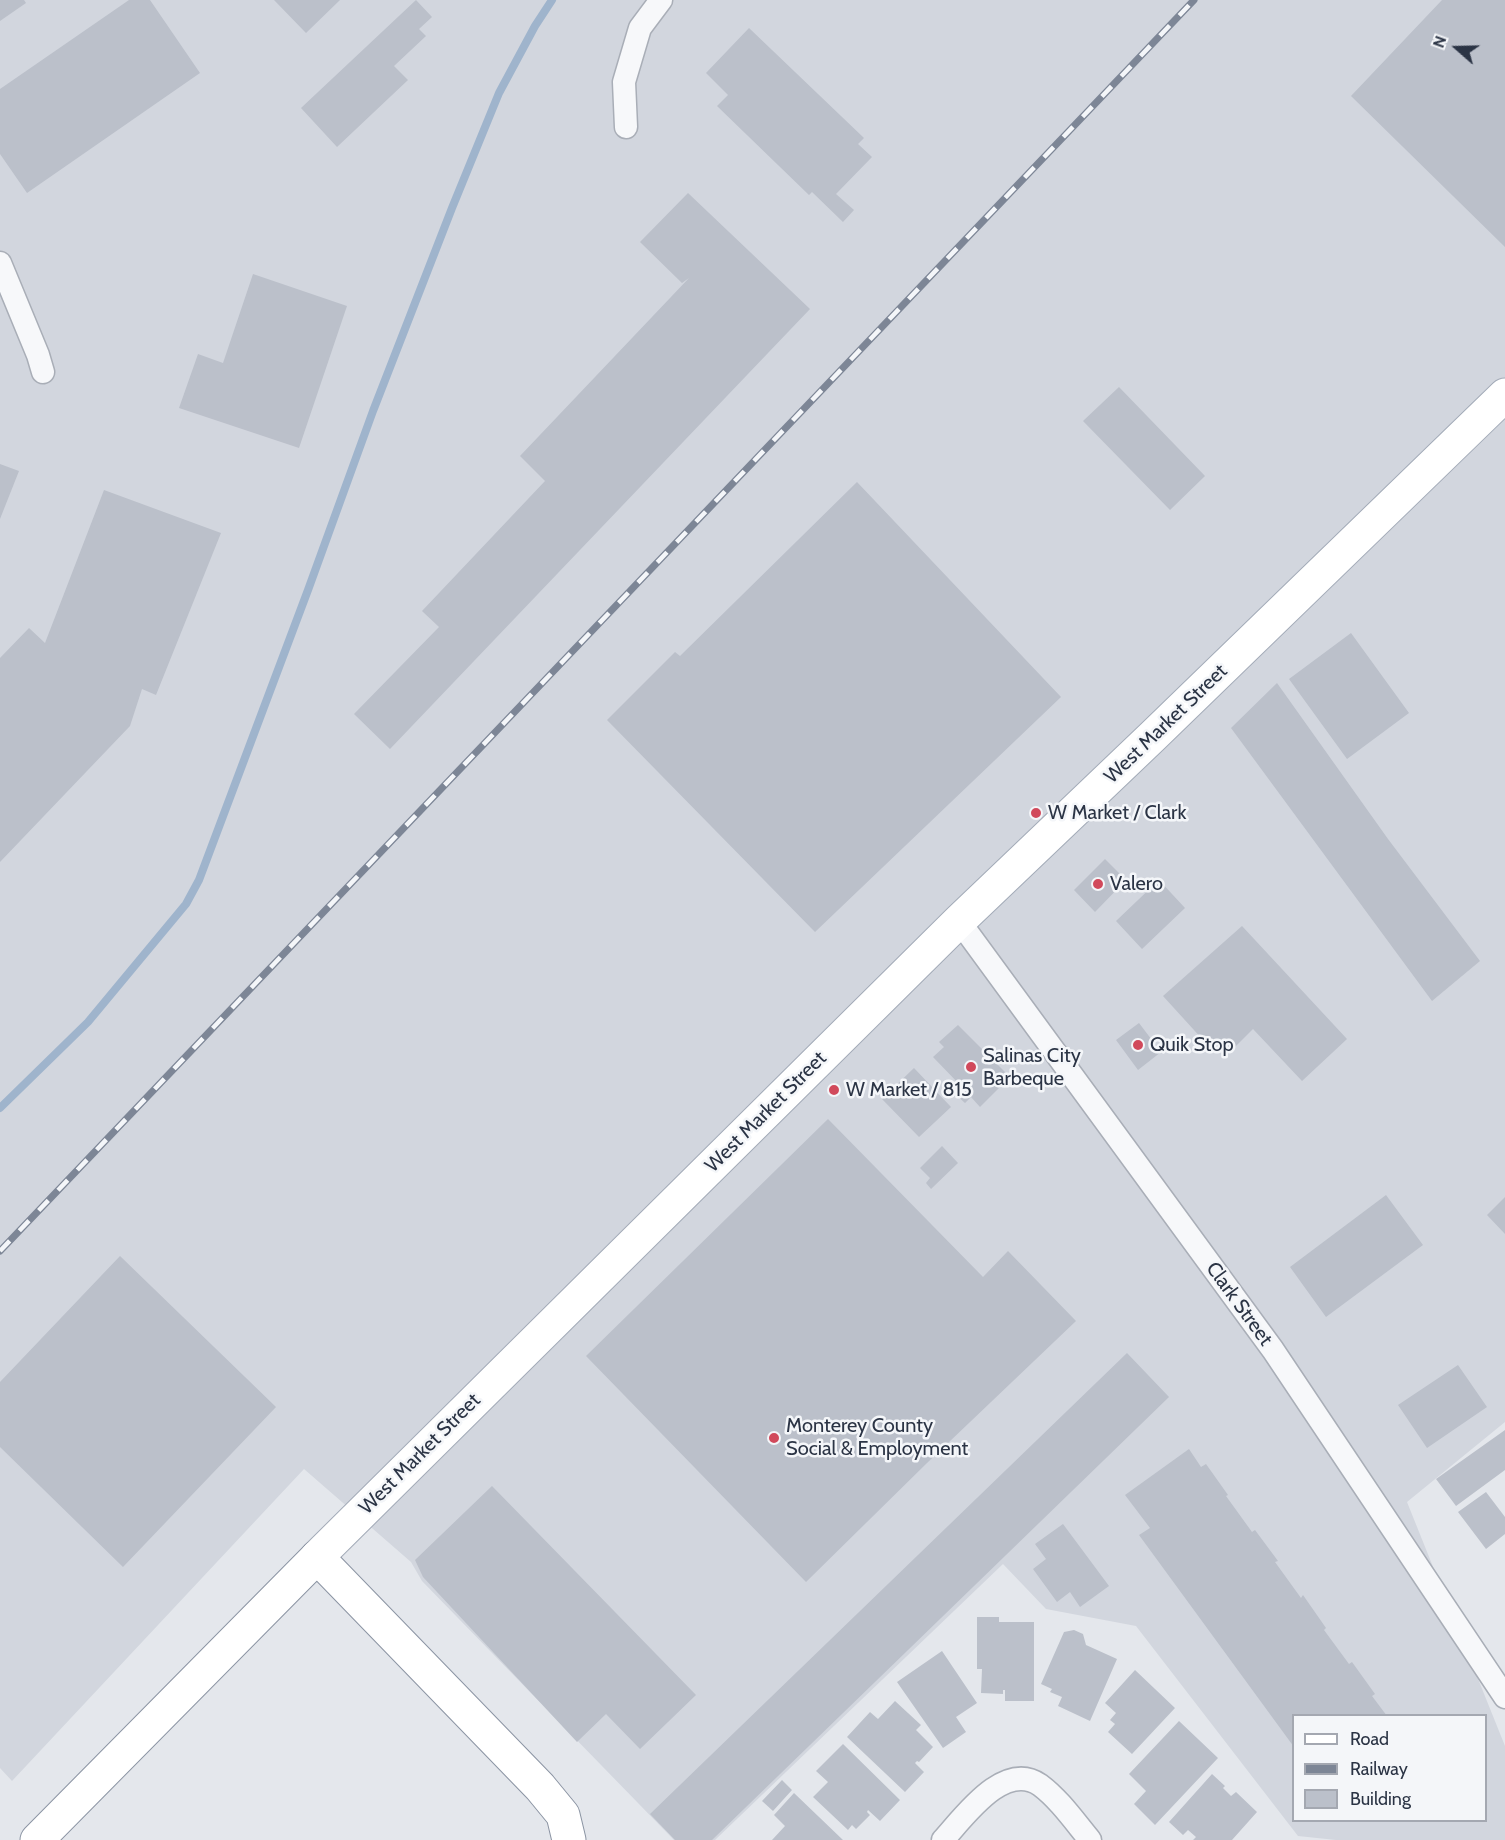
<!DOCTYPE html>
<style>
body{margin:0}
#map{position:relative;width:1505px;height:1840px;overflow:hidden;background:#e4e7ec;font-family:Cabin,sans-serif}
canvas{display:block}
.legend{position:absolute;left:1292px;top:1714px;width:195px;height:108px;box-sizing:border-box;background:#f4f6f9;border:2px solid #a4a8b1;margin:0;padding:8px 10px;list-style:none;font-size:18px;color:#2b3445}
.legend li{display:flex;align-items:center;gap:12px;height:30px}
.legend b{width:30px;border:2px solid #a4a8b1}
.north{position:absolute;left:1427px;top:18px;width:60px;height:60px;-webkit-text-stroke:4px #f4f6f9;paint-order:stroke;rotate:290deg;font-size:16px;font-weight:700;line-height:24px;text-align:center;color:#2b3445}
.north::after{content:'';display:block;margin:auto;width:21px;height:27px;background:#2b3445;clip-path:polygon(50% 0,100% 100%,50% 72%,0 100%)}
</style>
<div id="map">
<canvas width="1505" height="1840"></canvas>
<ul class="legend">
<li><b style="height:8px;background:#fff"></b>Road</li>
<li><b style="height:8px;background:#7d8696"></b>Railway</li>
<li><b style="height:16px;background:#bbc0ca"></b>Building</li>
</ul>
<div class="north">N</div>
</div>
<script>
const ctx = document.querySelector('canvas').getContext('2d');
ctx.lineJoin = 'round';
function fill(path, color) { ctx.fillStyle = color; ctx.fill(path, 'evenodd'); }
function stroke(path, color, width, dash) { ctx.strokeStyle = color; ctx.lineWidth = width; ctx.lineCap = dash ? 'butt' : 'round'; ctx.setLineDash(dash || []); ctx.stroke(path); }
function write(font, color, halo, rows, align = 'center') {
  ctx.font = font + ' Cabin,sans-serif'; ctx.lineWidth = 5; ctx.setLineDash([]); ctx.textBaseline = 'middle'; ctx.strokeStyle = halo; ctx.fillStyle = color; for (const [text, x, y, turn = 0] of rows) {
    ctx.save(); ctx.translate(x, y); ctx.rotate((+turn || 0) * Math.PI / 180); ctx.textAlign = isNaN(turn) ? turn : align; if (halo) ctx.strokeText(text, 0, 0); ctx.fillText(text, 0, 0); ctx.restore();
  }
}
fill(new Path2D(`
 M0,0H1505V1422L1407,1502L1505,1746V1840H1336L1298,1836L1136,1626L1046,1609L1003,1564L715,1840H674L422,1581L411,1562L304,1469L12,1781L0,1768ZM1294,1716H1486V1820H1294Z`), '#d2d6de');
stroke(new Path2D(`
 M0,1108L88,1022L186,904L199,880L308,590L373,411L452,208L499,93L535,26L552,0`), '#9fb4cc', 8);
fill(new Path2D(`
 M0,0H24L26,3L0,21Z
 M129,0H150L200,73L27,193L0,154V89Z
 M274,0H340L306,33Z
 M416,0L432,17L419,29L426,36L394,66L408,80L337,147L301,108Z
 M1442,0H1505V247L1351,96Z
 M749,28L864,138L858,144L872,157L836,194L854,210L843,222L812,192L809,195L717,106L728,95L706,73Z
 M688,193L810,309L390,749L354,714L439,627L422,611L545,481L520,456L689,278L682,283L640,242Z
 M253,274L347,306L299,448L179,408L198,354L223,363Z
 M1119,387L1205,476L1170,510L1083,421Z
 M0,464L19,471L0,519Z
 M857,482L1061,697L815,932L607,720L675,652L680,656Z
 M104,490L221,533L156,695L142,689L130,726L0,862V658L29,628L45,643Z
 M1351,633L1409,713L1347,759L1289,679Z
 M1277,683L1388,839L1480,961L1432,1001L1231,728Z
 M1105,859L1126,880L1095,912L1074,890Z
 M1159,880L1185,908L1142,949L1116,921Z
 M1242,926L1347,1039L1302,1081L1253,1029L1227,1055L1208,1037L1204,1041L1163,996Z
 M1139,1023L1161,1052L1138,1070L1116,1040Z
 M958,1025L1010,1077L980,1107L971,1097L965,1103L954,1093L961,1086L933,1057L944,1047L939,1042Z
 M914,1068L951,1107L919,1137L882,1099Z
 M828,1119L983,1277L1008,1251L1076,1321L927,1463L806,1582L586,1356Z
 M942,1146L958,1163L931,1189L926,1183L930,1178L920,1168Z
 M1386,1195L1423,1245L1326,1317L1290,1267Z
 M1505,1197V1234L1487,1215Z
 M120,1256L276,1407L123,1567L0,1447V1382Z
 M1127,1353L1169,1397L712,1840H675L650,1814Z
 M1458,1365L1487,1407L1427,1448L1398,1405Z
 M1505,1430V1470L1456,1506L1436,1479Z
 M1189,1449L1201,1467L1206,1464L1228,1495L1226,1496L1252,1532L1255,1530L1278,1561L1275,1562L1301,1598L1303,1595L1326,1628L1324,1630L1349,1664L1352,1662L1375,1694L1372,1696L1387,1716H1294V1747L1139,1535L1150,1528L1125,1495Z
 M492,1486L696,1695L640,1749L606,1714L577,1742L423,1577L415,1560Z
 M1486,1492L1505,1517V1534L1486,1549L1458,1512Z
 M1063,1524L1109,1586L1080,1607L1070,1592L1057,1602L1033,1569L1046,1559L1035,1544Z
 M977,1617H999V1622H1034V1701H1005V1690H1003V1694L981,1693L982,1669H977Z
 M1074,1630L1083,1634L1086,1645L1117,1659L1090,1721L1058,1706L1062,1697L1050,1692L1052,1689L1041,1684L1064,1632Z
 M942,1651L977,1703L956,1717L966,1732L943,1748L897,1682Z
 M1135,1670L1175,1708L1132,1754L1108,1732L1115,1724L1110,1720L1116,1713L1105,1703Z
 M895,1701L921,1725L916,1730L933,1747L919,1762L917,1761L915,1763L924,1772L905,1792L847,1737L870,1712L878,1719Z
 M1179,1721L1218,1758L1155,1825L1134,1804L1146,1791L1129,1774Z
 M843,1744L900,1800L880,1821L868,1810L867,1812L870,1815L856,1829L852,1825L848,1830L813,1797L828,1782L816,1771Z
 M1212,1774L1225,1786L1223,1788L1231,1796L1236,1792L1257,1812L1232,1840H1193L1196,1837L1188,1830L1183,1835L1169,1822Z
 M782,1780L792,1790L773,1811L762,1801Z
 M794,1793L843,1840H772L785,1826L774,1815Z`), '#bbc0ca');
const street = new Path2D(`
 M626,127L624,82L640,28L661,0
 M0,263L38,355L43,372
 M959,921L1273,1350L1505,1697
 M943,1840C964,1817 1004,1760 1040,1785C1059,1799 1075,1822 1090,1840`);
const primary = new Path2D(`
 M317,1557L959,921L1153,736L1505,395`);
const highway = new Path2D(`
 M37,1840L317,1557L540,1787L563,1815L569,1840`);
stroke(street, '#a9aeb7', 25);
stroke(primary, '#a3abb8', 35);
stroke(highway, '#8b94a3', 35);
stroke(street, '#f7f8fa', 22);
stroke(primary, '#fff', 33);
stroke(highway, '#fff', 33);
const rail = new Path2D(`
 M0,1251L1194,0`);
stroke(rail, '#7d8696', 7);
stroke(rail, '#f4f6f9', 4.5, [14]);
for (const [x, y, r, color] of [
 [1036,813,6,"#d1495b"],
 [1098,884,6,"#d1495b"],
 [1138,1045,6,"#d1495b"],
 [971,1067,6,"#d1495b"],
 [834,1090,6,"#d1495b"],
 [774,1438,6,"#d1495b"]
]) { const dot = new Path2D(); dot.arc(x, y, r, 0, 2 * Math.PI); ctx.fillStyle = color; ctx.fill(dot); stroke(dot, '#f4f6f9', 2); }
write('20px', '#2b3445', '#f4f6f9', [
 ["West Market Street",1166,724,-44],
 ["West Market Street",766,1112,-45],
 ["Clark Street",1239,1304,54],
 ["West Market Street",420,1454,-45]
]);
write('20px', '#2b3445', '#f4f6f9', [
 ["W Market / Clark",1048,813],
 ["Valero",1110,884],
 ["Quik Stop",1150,1045],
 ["Salinas City",983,1056],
 ["Barbeque",983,1079],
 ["W Market / 815",846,1090],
 ["Monterey County",786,1426],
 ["Social & Employment",786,1449]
], 'left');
</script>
